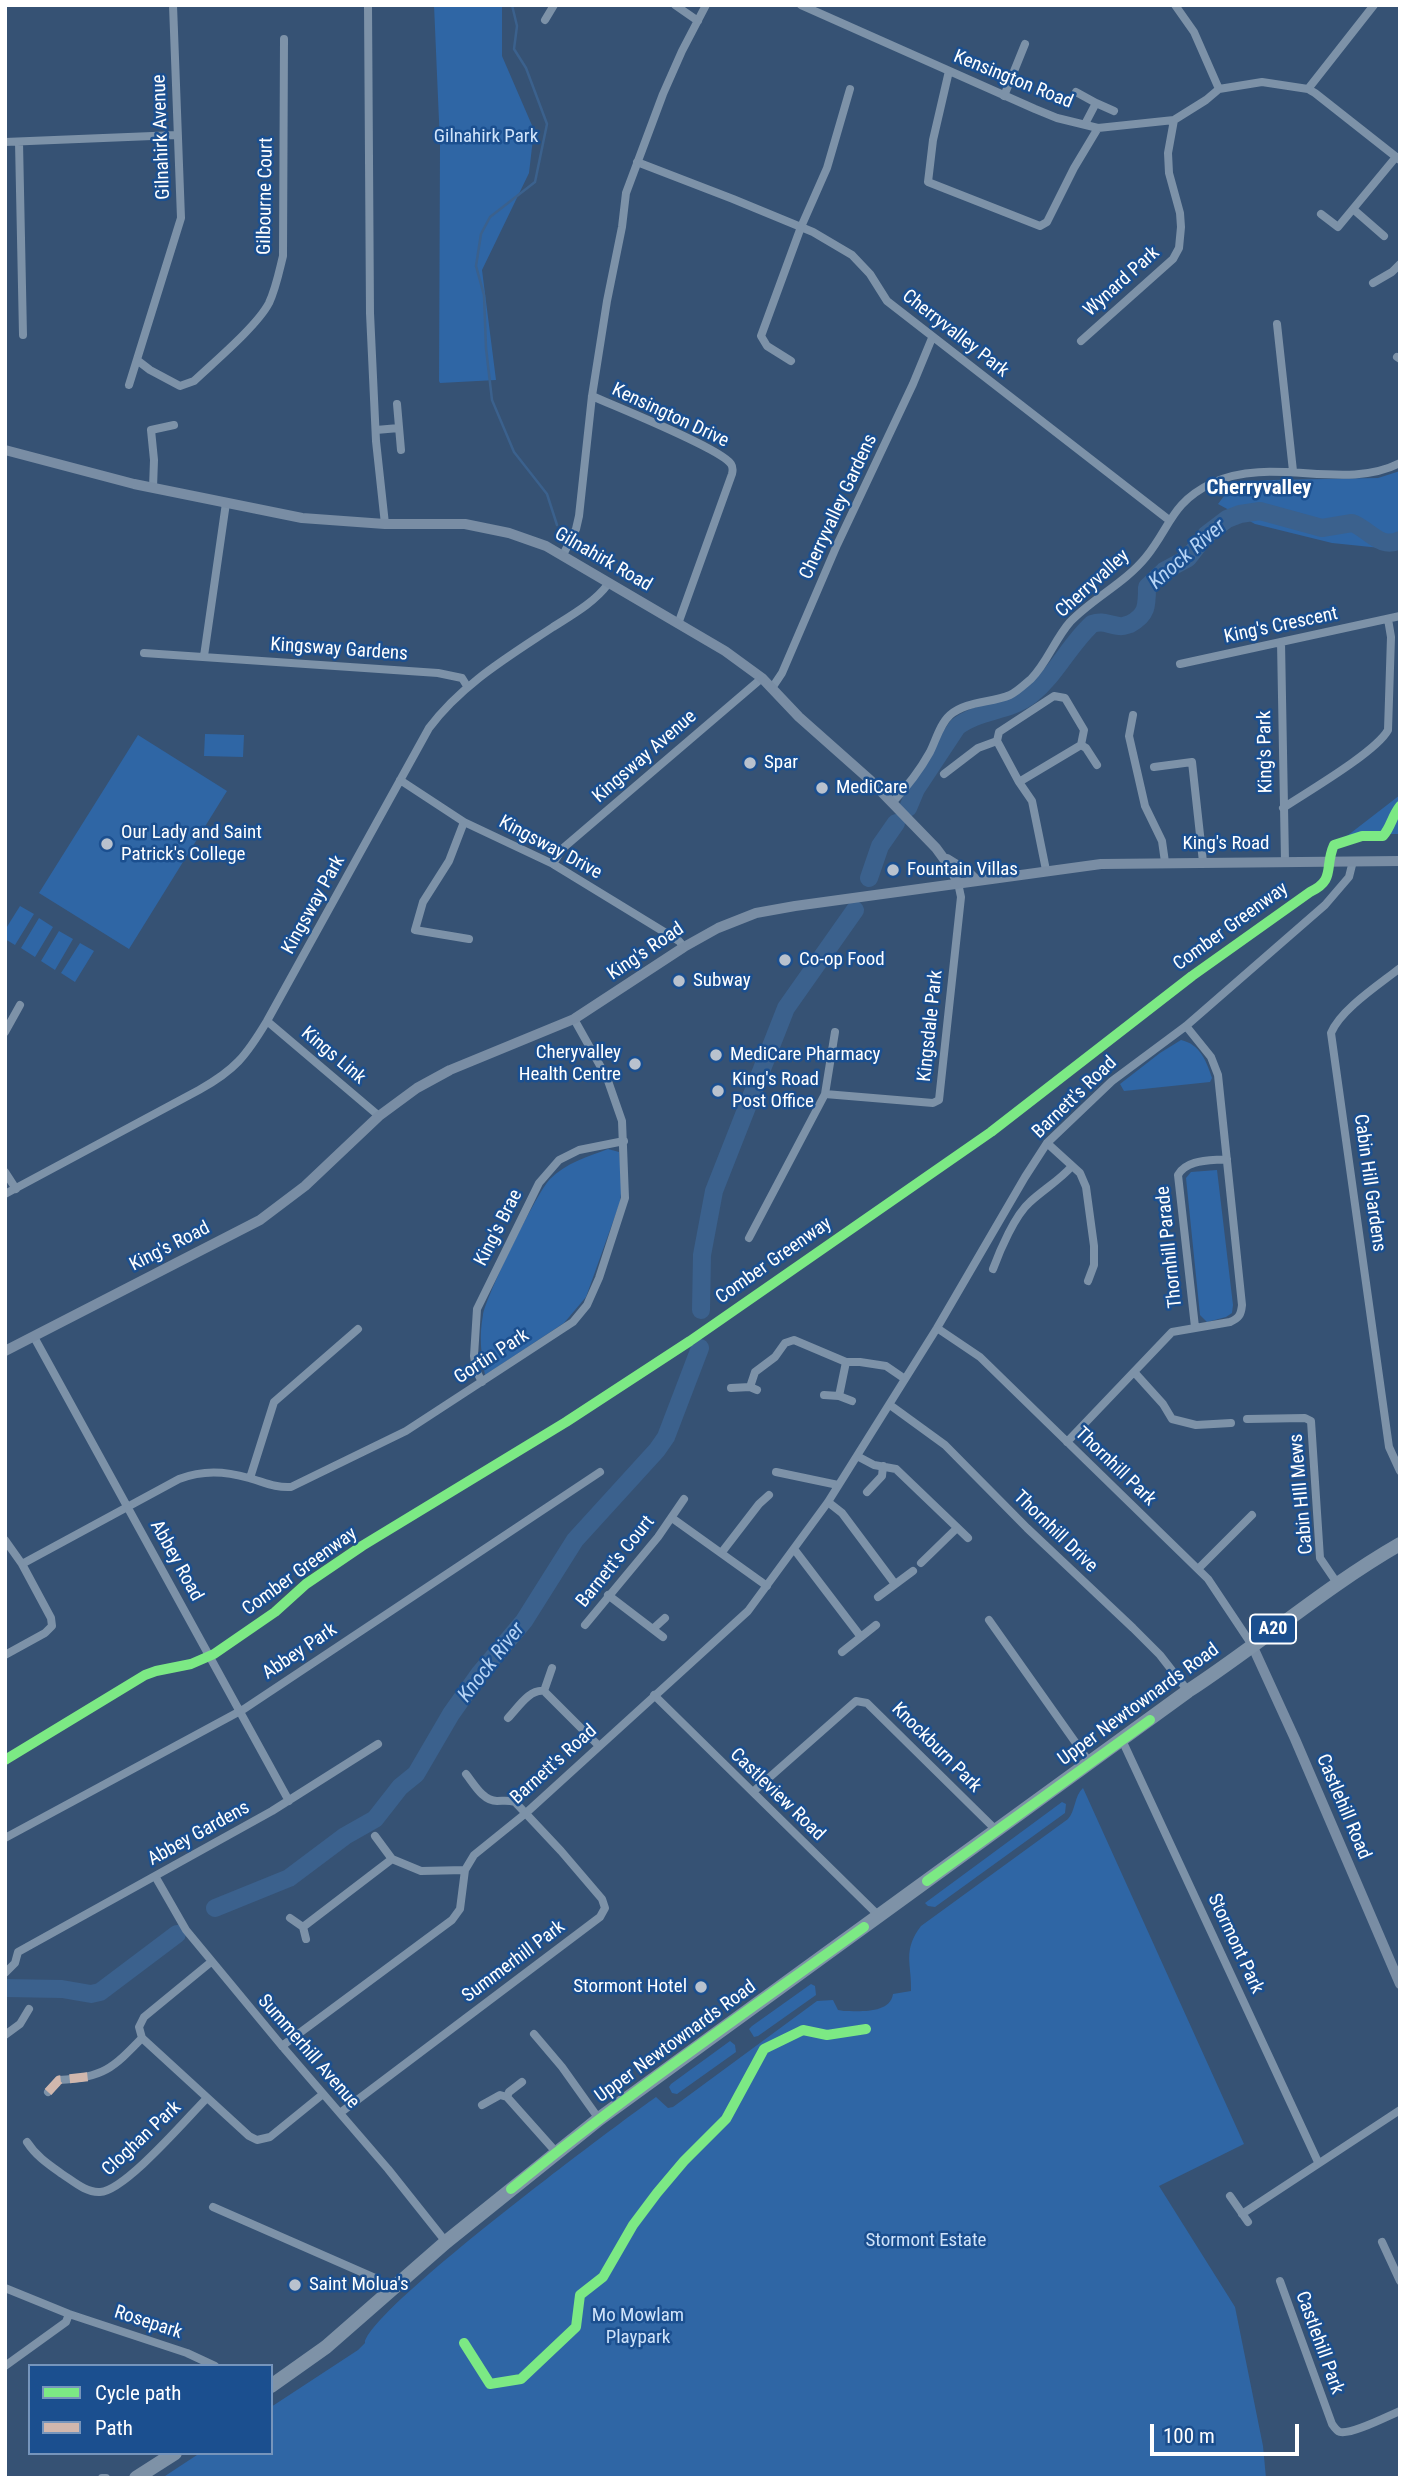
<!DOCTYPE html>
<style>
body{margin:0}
#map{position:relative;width:1405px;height:2483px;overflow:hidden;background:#365274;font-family:"Roboto Condensed",sans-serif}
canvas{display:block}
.frame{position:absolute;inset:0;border:7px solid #fff;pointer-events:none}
.legend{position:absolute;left:28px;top:2364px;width:245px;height:91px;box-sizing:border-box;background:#1b4f8f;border:2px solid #7695bc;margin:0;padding:9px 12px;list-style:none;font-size:21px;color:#fff}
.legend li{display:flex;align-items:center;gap:14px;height:35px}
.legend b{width:35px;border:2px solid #7695bc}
.scale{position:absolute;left:1150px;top:2424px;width:149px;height:32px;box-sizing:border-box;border:4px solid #fff;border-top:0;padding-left:9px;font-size:21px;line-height:24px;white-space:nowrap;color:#fff;-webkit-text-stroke:5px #1b4f8f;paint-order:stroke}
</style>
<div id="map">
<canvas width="1405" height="2483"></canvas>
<div class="frame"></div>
<ul class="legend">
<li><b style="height:9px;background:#7ce984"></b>Cycle path</li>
<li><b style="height:9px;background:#d1b7ad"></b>Path</li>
</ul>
<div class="scale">100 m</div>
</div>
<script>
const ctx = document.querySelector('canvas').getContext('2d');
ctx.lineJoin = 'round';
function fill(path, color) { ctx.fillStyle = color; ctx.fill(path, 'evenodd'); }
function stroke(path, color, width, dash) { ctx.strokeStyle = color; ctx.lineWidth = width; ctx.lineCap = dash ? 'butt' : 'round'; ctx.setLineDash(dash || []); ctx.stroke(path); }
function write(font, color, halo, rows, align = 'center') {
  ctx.font = font + ' "Roboto Condensed",sans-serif'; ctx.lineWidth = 5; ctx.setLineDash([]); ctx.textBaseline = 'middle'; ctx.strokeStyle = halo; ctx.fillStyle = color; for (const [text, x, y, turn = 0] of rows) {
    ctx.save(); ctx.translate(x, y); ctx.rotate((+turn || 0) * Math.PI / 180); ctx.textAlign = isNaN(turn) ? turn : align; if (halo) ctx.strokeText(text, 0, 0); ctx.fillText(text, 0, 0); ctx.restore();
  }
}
fill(new Path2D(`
 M434,5H502V56L534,130L529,173L482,270L496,380L440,383L439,381L440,144Z
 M1400,471V550L1332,543L1255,524L1218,504L1233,484L1271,480L1378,478Z
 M205,734L244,735L243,757L204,756Z
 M138,735L227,791L129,949L39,893Z
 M1400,795V831L1398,834H1365L1343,839Z
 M20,906L34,914L15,945L5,939V930Z
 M39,918L53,927L35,957L21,948Z
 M59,931L73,939L55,970L41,961Z
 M80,943L94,951L75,982L61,973Z
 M1181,1040C1200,1044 1207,1062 1212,1078L1210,1082L1124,1091L1120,1084L1160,1053Z
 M608,1149L619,1152L622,1184L620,1202L586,1297L564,1323L485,1375C481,1354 479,1336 483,1315C486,1296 537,1192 550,1179C566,1163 587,1157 608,1149Z
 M1217,1170L1233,1305L1232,1313L1226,1317L1207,1322L1200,1315L1186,1178L1191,1172Z
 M1083,1788L1244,2144L1159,2186L1235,2307L1263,2446L1266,2478H162L200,2453H271V2407L358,2350L365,2343C368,2310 615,2126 656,2097L668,2108L673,2107L817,2001L833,2000L838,2010L844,2011C860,2011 890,2014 893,1994L911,1991C912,1964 902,1951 921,1926L1068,1819C1076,1810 1074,1796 1083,1788Z
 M1062,1802L1066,1804L1065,1813L935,1907L928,1906L925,1903Z
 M811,1984L815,1986L816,1995L758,2036L754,2037L749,2029L752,2026Z
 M730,2041L735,2045L736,2052L677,2094L672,2093L669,2087L671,2084Z`), '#2f66a5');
stroke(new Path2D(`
 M512,5L517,26L514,49L526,68L547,124L535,182L490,217L481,234L476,266L484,295L486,348L492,400L514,452L547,494L557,525`), '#3b618d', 2.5);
stroke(new Path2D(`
 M908,808L916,789L957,727C978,710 1009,712 1031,695C1056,675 1069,645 1092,624C1103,620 1108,625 1119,626C1123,627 1126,625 1130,624C1147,615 1147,606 1147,587L1164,571L1188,558L1206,535L1227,519L1240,514L1260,511L1322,528L1352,523C1369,529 1380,550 1400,540
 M869,878L880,846L896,823
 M701,1310L702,1255L714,1191L786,1008L855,910
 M215,1908L289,1878L345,1836L375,1819L400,1787L416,1774L451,1714L480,1673L524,1621L575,1540L657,1450L666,1437L700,1348
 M5,1988L62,1989L91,1994L100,1992L177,1934`), '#3b618d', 18);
stroke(new Path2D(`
 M368,5L370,313L376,441L385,524
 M675,5L698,21
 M801,5L1035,109L1057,118L1098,128L1174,120L1206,100L1219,89L1262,82L1308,89L1315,93L1400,160
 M1175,5L1194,32L1219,89
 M545,20L554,5
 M949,71L933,140L928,182L1040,226L1047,222L1074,168L1098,128
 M1308,89L1374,5
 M1076,92L1096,103L1085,124
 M1004,96L1025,44
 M1096,103L1114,111
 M5,142L177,135
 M19,142L23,335
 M637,162L733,199L813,232L852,255L870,274L887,301L1169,520
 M1353,209L1384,236
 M1321,214L1338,227L1396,157
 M1373,283L1392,272L1400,264
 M1277,324L1293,471
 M1081,341L1173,259L1179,248L1181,227L1180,213L1169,173L1168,153L1174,120
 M1397,357L1400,359
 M137,360L150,370L180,386L194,381C214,362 257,326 269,303C276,288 279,272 283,256L284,39
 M791,361L767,346L761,336L801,227L827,168L850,89
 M129,385L181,218L173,5
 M592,396C614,406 720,448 731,464C733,467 733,470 732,474L678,624
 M397,404L401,450
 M376,430L399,428
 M153,488L154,460L151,430L174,425
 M563,555L576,529L579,516L592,396L607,301L622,227L626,193L663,94L682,51L706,5
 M1281,642L1285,861
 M144,653L438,673L462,678L467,686
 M204,656L226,503
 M1180,664L1400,616
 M772,688L782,673L837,545L913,384L932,338
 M1133,715L1129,736L1145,806L1162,841L1165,862
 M1081,745L1086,748L1097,765
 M1154,767L1192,762L1203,862
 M944,774L978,748L997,741
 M400,780L464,822L553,864L679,941L684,947
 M1019,782L997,741L999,732L1054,696L1065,698L1084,730L1081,745L1019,782L1032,801L1046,870
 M892,803C906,788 920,770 930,752C936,740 940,724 950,715C966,701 991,703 1010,695C1017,692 1025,684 1031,679C1047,663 1055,639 1070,622C1093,598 1125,583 1146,557C1171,526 1171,503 1212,483C1272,455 1343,492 1400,463
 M1283,808C1307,792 1376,752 1388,730L1391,637L1388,619
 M464,822L449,861L423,902L415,930L469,939
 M553,864L562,849L762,678
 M1400,968C1380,984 1341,1009 1331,1033L1389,1447L1400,1471
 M267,1021L379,1116
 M5,1032L20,1005
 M825,1094L933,1103L939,1100L961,897L958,883
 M1047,1143L1080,1173L1086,1187L1094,1246V1265L1088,1281
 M5,1172L16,1189
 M5,1194L199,1090C235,1070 246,1056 267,1021L429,728C462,684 508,657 553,627C572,615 595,602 608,584
 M749,1238L825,1094L835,1032
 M993,1269C1000,1250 1015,1215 1030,1202C1044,1189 1060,1180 1072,1166
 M1195,1327L1178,1175C1187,1159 1210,1161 1227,1159
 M937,1328L980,1357L1208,1579L1252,1645
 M34,1337L289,1801
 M1135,1373L1163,1404L1172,1419L1196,1425L1231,1423
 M482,1382L476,1370L474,1356L477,1309L539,1183L559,1160L579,1150L624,1141
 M750,1387L755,1372L775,1357L785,1343L794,1340L846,1362H860L886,1366L905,1379
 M731,1388L750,1387L757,1390
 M824,1395L839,1396L852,1401
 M839,1396L846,1362
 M890,1405L945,1445L1027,1528L1133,1628L1160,1655L1188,1691
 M1247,1419L1305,1418L1311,1421L1320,1558L1337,1583
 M1067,1442L1172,1332L1230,1322C1239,1318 1241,1315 1242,1305L1218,1075L1211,1057L1186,1026
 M857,1456L874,1465L896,1469L968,1538
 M776,1472L838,1485
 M250,1478L274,1402L358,1329
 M867,1492L882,1476L883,1466
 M828,1502L842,1513L895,1584
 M672,1518L767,1586
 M5,1540L22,1564L51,1618L52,1626L45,1633L5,1655
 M794,1549L861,1637
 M722,1552L759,1504L769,1495
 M921,1563L957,1528
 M22,1564L179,1479C203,1470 224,1471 249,1478C264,1482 275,1488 291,1487L406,1431L573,1322L587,1305L599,1278L625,1198L622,1121L607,1078L574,1019
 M1198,1569L1252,1515
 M608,1595L663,1637
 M878,1597L913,1571
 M989,1620L1090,1763
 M585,1625L658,1537L684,1499
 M654,1628L665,1618
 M842,1652L876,1625
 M544,1691L552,1668
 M654,1695L879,1916
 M508,1718C518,1708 529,1689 544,1691L599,1746
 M1122,1740L1318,2162
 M754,1791L856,1701L867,1703L997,1831
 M375,1836L392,1859L421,1871L465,1870
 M5,1838L244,1709L600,1472
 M155,1876L186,1930L282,2046L388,2169L446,2242
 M290,1918L303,1927L306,1939
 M303,1927L392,1859
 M211,1962L144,2017L139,2027L142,2038L249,2136L257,2140L270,2137L323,2094
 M5,1973L15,1963L18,1952L272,1811L378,1744
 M534,2034L562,2067L599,2119
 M5,2035L20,2024L29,2009
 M282,2046L452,1920L460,1909L465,1870L474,1855L526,1813L748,1611L828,1502L937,1328L1025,1177L1047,1143L1112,1081L1186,1026L1325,905L1349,877L1353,861
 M48,2092L59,2080C103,2078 113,2068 142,2038
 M507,2097L509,2092L522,2082
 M482,2105L500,2095L507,2097L556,2152
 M340,2113L600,1917L605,1908L602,1899L561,1851L515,1802C508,1800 504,1801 497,1801C483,1801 474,1784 466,1774
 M27,2142C36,2156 48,2164 62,2174C73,2181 86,2193 100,2192C125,2191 187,2118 207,2098
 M1230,2196L1248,2222
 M213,2207L375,2278L391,2291
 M1242,2214L1400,2110
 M1382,2242L1400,2281
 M1280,2281L1332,2424C1334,2427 1337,2431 1340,2432C1351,2435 1388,2416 1400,2411
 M5,2288L69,2314L187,2353L215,2366
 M5,2366L66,2322L69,2314
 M102,2478H106`), '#7d92a8', 8);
stroke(new Path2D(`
 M5,450L134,484L302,518L385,524H465L509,533L546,546L725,651L762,678L799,717L870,780L936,848L950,867L958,883
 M947,859L968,872L976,880
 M5,1351L260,1220L305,1186L379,1116L417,1088L450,1070L574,1019L684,947L718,928L756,913L795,906L1101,864L1400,861
 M1252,1645L1295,1739L1400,1984`), '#798da4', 10);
stroke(new Path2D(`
 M271,2386L326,2347L446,2242L599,2119L1188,1691C1260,1644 1325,1587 1400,1544
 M136,2478L175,2453`), '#7e92a7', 14);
stroke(new Path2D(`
 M48,2092L59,2080L95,2076`), '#d1b7ad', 9, [18, 9]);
stroke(new Path2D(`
 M5,1760L145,1675L156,1671L191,1664L214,1654L275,1612L306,1584L362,1546L566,1422L690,1341L991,1132L1192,976L1310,892C1336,880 1324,867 1334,845L1362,836H1383C1391,827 1392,816 1400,806
 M927,1881L1150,1720
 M511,2189C624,2096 745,2013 864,1927
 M464,2343L490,2384L521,2379L576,2327L580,2295L603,2277L633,2225L657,2193L684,2161L726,2119L764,2049L803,2030L827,2035L866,2029`), '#7ce984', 10);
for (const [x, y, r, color] of [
 [750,763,7,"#b9c2ce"],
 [822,788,7,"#b9c2ce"],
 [107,844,7,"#b9c2ce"],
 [893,870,7,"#b9c2ce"],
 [785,960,7,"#b9c2ce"],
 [679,981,7,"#b9c2ce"],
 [716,1055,7,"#b9c2ce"],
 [635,1064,7,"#b9c2ce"],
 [718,1091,7,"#b9c2ce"],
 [701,1987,7,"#b9c2ce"],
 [295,2285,7,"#b9c2ce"]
]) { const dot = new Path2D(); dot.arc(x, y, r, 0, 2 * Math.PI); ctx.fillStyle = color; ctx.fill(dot); stroke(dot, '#1b4f8f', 2.5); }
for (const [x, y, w] of [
 [1273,1629,46]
]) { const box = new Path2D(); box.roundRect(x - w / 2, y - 14.5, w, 29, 5); ctx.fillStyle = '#1b4f8f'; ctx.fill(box); stroke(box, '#fff', 2); }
write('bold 18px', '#fff', null, [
 ["A20",1273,1629]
]);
write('19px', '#fff', '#1b4f8f', [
 ["Kensington Road",1013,80,22],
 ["Gilnahirk Avenue",162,137,-92],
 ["Gilbourne Court",266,196,-89],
 ["Wynard Park",1122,282,-42],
 ["Cherryvalley Park",955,334,38],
 ["Kensington Drive",670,416,25],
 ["Cherryvalley Gardens",839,507,-65],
 ["Gilnahirk Road",603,560,30],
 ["Cherryvalley",1093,584,-42],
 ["King's Crescent",1281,626,-12],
 ["Kingsway Gardens",339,650,4],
 ["King's Park",1266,752,-91],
 ["Kingsway Avenue",645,757,-41],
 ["King's Road",1226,844],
 ["Kingsway Drive",550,848,28],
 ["Kingsway Park",314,905,-61],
 ["Comber Greenway",1231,927,-36],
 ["King's Road",646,952,-34],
 ["Kingsdale Park",931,1026,-84],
 ["Kings Link",333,1056,40],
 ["Barnett's Road",1075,1098,-44],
 ["Cabin Hill Gardens",1369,1183,82],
 ["King's Brae",499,1228,-63],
 ["King's Road",170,1247,-27],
 ["Thornhill Parade",1170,1247,-96],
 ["Comber Greenway",774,1261,-35],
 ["Gortin Park",492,1357,-33],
 ["Thornhill Park",1115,1467,44],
 ["Cabin HIll Mews",1302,1494,-95],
 ["Thornhill Drive",1055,1532,44],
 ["Abbey Road",176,1561,61],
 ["Barnett's Court",616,1562,-51],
 ["Comber Greenway",300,1572,-36],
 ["Abbey Park",300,1652,-34],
 ["Upper Newtownards Road",1139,1705,-36],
 ["Knockburn Park",936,1748,45],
 ["Barnett's Road",554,1765,-42],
 ["Castleview Road",777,1795,44],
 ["Castlehill Road",1343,1807,67],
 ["Abbey Gardens",199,1834,-29],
 ["Stormont Park",1235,1944,65],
 ["Summerhill Park",514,1962,-37],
 ["Upper Newtownards Road",676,2042,-36],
 ["Summerhill Avenue",308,2052,49],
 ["Cloghan Park",142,2139,-43],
 ["Rosepark",148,2323,18],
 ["Castlehill Park",1319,2343,70]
]);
write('19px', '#cfe3fa', '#1b4f8f', [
 ["Gilnahirk Park",486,137],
 ["Stormont Estate",926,2241],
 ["Mo Mowlam",638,2316],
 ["Playpark",638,2338]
]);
write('19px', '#fff', '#1b4f8f', [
 ["Spar",764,763],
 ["MediCare",836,788],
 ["Our Lady and Saint",121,833],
 ["Patrick's College",121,855],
 ["Fountain Villas",907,870],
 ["Co-op Food",799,960],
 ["Subway",693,981],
 ["Cheryvalley",621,1053,"right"],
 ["Health Centre",621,1075,"right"],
 ["MediCare Pharmacy",730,1055],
 ["King's Road",732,1080],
 ["Post Office",732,1102],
 ["Stormont Hotel",687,1987,"right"],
 ["Saint Molua's",309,2285]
], 'left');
write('bold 21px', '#fff', '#1b4f8f', [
 ["Cherryvalley",1259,489]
]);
write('italic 21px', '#b5d3f5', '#1b4f8f', [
 ["Knock River",1188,555,-41],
 ["Knock River",492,1663,-52]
]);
</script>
